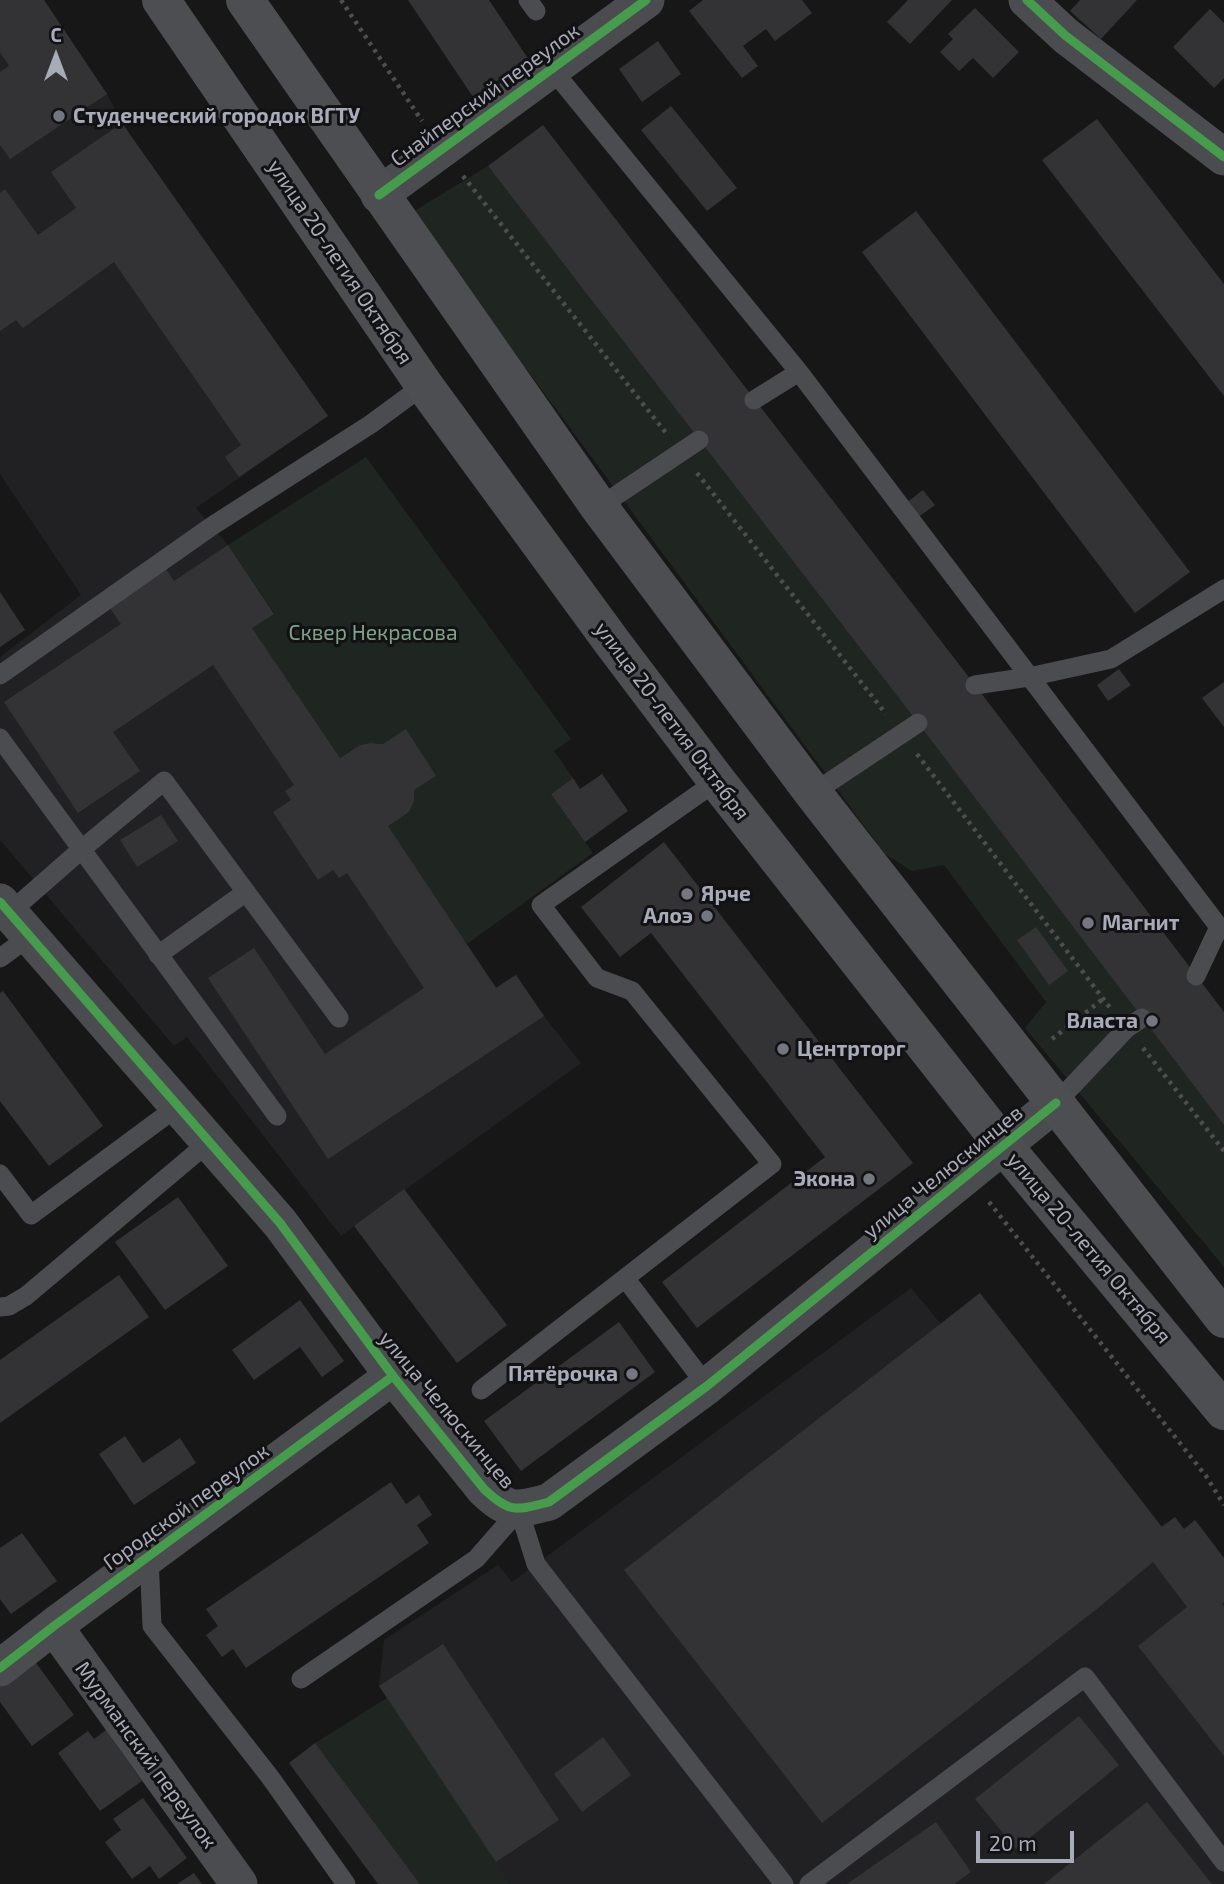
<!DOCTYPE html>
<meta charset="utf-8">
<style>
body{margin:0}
#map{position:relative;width:1224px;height:1884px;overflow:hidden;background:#171717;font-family:"Exo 2",sans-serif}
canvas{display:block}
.north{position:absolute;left:21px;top:21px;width:70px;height:70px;-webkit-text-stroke:5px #121113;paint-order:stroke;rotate:0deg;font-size:19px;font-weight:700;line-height:28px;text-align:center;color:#a8abb8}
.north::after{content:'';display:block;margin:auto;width:24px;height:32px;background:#a8abb8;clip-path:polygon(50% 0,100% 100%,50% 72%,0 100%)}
.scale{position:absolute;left:976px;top:1831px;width:98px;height:32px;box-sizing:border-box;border:4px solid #a8abb8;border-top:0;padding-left:9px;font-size:21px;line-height:24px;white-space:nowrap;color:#a8abb8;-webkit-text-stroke:5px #121113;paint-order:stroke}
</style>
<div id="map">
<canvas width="1224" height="1884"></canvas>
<div class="north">С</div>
<div class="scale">20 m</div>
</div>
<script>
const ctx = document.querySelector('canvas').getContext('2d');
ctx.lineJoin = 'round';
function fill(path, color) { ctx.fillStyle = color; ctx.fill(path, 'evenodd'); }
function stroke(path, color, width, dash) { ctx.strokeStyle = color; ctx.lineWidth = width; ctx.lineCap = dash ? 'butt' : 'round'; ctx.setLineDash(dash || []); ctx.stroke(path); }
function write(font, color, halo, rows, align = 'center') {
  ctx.font = font + ' "Exo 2",sans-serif'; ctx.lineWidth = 6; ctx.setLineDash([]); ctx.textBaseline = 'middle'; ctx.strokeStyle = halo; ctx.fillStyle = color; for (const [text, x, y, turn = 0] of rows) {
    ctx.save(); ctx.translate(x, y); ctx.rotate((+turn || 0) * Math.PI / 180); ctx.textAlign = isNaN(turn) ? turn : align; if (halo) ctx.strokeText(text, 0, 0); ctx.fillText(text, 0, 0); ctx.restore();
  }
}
fill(new Path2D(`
 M0,0H44L107,94L122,123L52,172L147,159L328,416L196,508L228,545L274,614L252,629L340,758L360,745L370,743L383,744L406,729L436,776L388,826L496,987L516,975L544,1016L581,1063L341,1236L187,1037L174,1046L0,840V657L81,595L0,474Z
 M911,1288L941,1324L980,1293L1161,1526L1175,1517L1184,1529L1195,1520L1224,1558V1884H509L379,1686L384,1640L498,1565L512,1582Z`), '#212123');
fill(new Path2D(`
 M488,166L918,723L1224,1124V1267L1025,1028L1046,1002L944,865L912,871L885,854L411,213Z
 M366,457L571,739L554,751L573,778L551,794L593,853L467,944L388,826L414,801V790L406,730L383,744L370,743L360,745L340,758L252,628L274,613L228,545Z
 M387,1698L496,1862L509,1884H420L315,1743Z`), '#1f2621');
fill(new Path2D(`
 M0,0H44L107,94L10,159L0,145V72L9,66L0,52Z
 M408,0H489L529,60L473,97Z
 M703,0H802L812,13L775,41L766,29L743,46L758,66L742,78L689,11Z
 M908,0H952L910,44L887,22Z
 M1080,0H1137L1101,39L1070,11Z
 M975,8L1019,52L993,78L973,58L959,71L940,52L953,39L948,34Z
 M1210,9L1224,23V78L1214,88L1173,47Z
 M658,41L681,74L642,102L619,69Z
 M671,106L737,188L707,211L641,130Z
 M1097,119L1224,284V396L1042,160Z
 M122,123L328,416L239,477L225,457L241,445L114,262L23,328L16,320L0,331V193L5,189L38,235L76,208L51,172Z
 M543,125L975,685L1224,1012V1125L918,723L488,166Z
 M916,211L1190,572L1135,613L862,252Z
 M923,490L935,505L917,518L906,503Z
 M228,545L274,614L252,628L340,758L360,745L370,743L383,744L406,729L436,776L414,790V801L409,812L388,826L496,988L516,975L544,1016L328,1159L208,978L254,948L325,1054L424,988L347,873L339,878L333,870L318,880L273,812L291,800L285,791L294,785L213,665L113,732L140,771L78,813L4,702L121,624L109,607L166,569L174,581Z
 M0,592L25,630L0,647Z
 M1119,669L1131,685L1108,701L1097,685Z
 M1224,682V727L1202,698Z
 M602,774L628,811L585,842L551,794L573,778L580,789Z
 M161,815L178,841L137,867L120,840Z
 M664,842L913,1163L697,1328L662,1282L825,1157L651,933L620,957L581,907Z
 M1036,927L1068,971L1049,985L1017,940Z
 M3,991L103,1126L49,1166L0,1101V993Z
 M404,1189L507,1325L457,1363L354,1226Z
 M178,1197L228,1266L165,1310L115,1242Z
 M119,1275L149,1317L0,1423V1360Z
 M980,1293L1162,1527L1175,1517L1184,1529L1195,1520L1224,1558V1602L1222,1604L1224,1607V1756L1138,1646L1187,1607L1153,1562L1098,1608L822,1823L624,1570Z
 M300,1300L344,1361L322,1377L300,1347L254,1380L232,1350Z
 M619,1322L655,1372L521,1471L484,1421Z
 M125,1436L143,1463L180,1438L196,1463L134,1505L99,1454Z
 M391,1482L406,1504L419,1495L432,1515L417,1525L429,1543L246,1668L233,1649L222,1657L206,1635L218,1626L206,1609Z
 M22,1533L57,1581L11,1614L0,1599V1548Z
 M443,1644L559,1820L496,1862L379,1686Z
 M34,1660L74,1715L32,1746L0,1702V1686Z
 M1079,1716L1119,1765L1016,1849L975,1799Z
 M106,1730L142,1781L100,1811L58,1753L88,1731L94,1739Z
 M603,1737L631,1775L582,1812L554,1774Z
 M315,1743L420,1884H378L289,1763Z
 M143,1798L187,1858L159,1879L150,1866L132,1879L105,1842L121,1830L113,1819Z
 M1147,1802L1212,1884H1044Z
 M936,1822L971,1872L954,1884H847Z
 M194,1873L202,1884H177Z`), '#333335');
stroke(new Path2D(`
 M341,0L422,121
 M463,176L666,433
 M697,473L886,714
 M917,754L1111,1009
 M1052,1039L1103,999
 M1143,1048L1224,1151
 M989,1202L1206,1476L1224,1505`), '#4d4d52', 4.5, [3.5, 5]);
stroke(new Path2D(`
 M528,0L536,11
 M551,68L799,372L1219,927L1196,976
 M754,400L799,372
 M599,507L699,440
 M0,675L212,526L371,424L424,385
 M975,685L1029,677L1111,659L1224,589
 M0,738L277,1116
 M813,793L918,723
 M9,913L82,849L164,781L339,1018
 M158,955L246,892
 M0,958L29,937
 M1056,1103L1127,1028L1142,1018
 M0,1174L31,1215L177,1107
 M625,1278L707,1386
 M0,1307L9,1306L26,1296L209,1142
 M481,1390L772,1164L632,991L597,978L541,905L717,781
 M519,1510L536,1564L784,1884
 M149,1557L152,1626L270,1777L346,1884
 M301,1679L476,1559L519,1510
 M809,1884L1085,1677L1224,1862`), '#4b4c50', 19);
stroke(new Path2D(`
 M1027,0L1066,36L1224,157
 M379,195L646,0
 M0,902L280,1223L393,1376L484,1489C510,1514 517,1510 549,1502L707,1386L1056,1103
 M54,1626L239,1884
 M0,1668L54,1626L393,1376`), '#4b4c50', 37);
stroke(new Path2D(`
 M161,0L424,385L612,642L717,781L1003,1145L1224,1411
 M245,0L599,507L813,793L1224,1319`), '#4d4e52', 38);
stroke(new Path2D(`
 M1027,0L1066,36L1224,157
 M379,195L646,0
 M0,902L280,1223L393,1376L484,1489C510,1514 517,1510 549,1502L707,1386L1056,1103
 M0,1668L54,1626L393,1376`), '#469c4c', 9);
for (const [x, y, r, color] of [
 [59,116,7,"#757780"],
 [687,894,7,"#757780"],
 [707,916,7,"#757780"],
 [1088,923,7,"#757780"],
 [1152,1021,7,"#757780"],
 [783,1049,7,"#757780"],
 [869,1179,7,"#757780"],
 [632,1374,7,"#757780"]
]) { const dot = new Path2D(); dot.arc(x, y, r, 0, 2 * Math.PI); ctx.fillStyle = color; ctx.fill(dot); stroke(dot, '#121113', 2.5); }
write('21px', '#a8abb8', '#121113', [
 ["Снайперский переулок",485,95,-36],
 ["улица 20-летия Октября",340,262,56],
 ["улица 20-летия Октября",672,721,53],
 ["улица Челюскинцев",943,1172,-39],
 ["улица 20-летия Октября",1089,1248,50],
 ["улица Челюскинцев",447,1410,50],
 ["Городской переулок",186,1507,-36],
 ["Мурманский переулок",146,1755,54]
]);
write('bold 21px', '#a8abb8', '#121113', [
 ["Студенческий городок ВГТУ",73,116],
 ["Ярче",701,894],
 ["Алоэ",693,916,"right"],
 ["Магнит",1102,923],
 ["Власта",1138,1021,"right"],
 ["Центрторг",797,1049],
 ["Экона",855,1179,"right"],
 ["Пятёрочка",618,1374,"right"]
], 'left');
write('21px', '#7fa386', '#121113', [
 ["Сквер Некрасова",373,633]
]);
</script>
